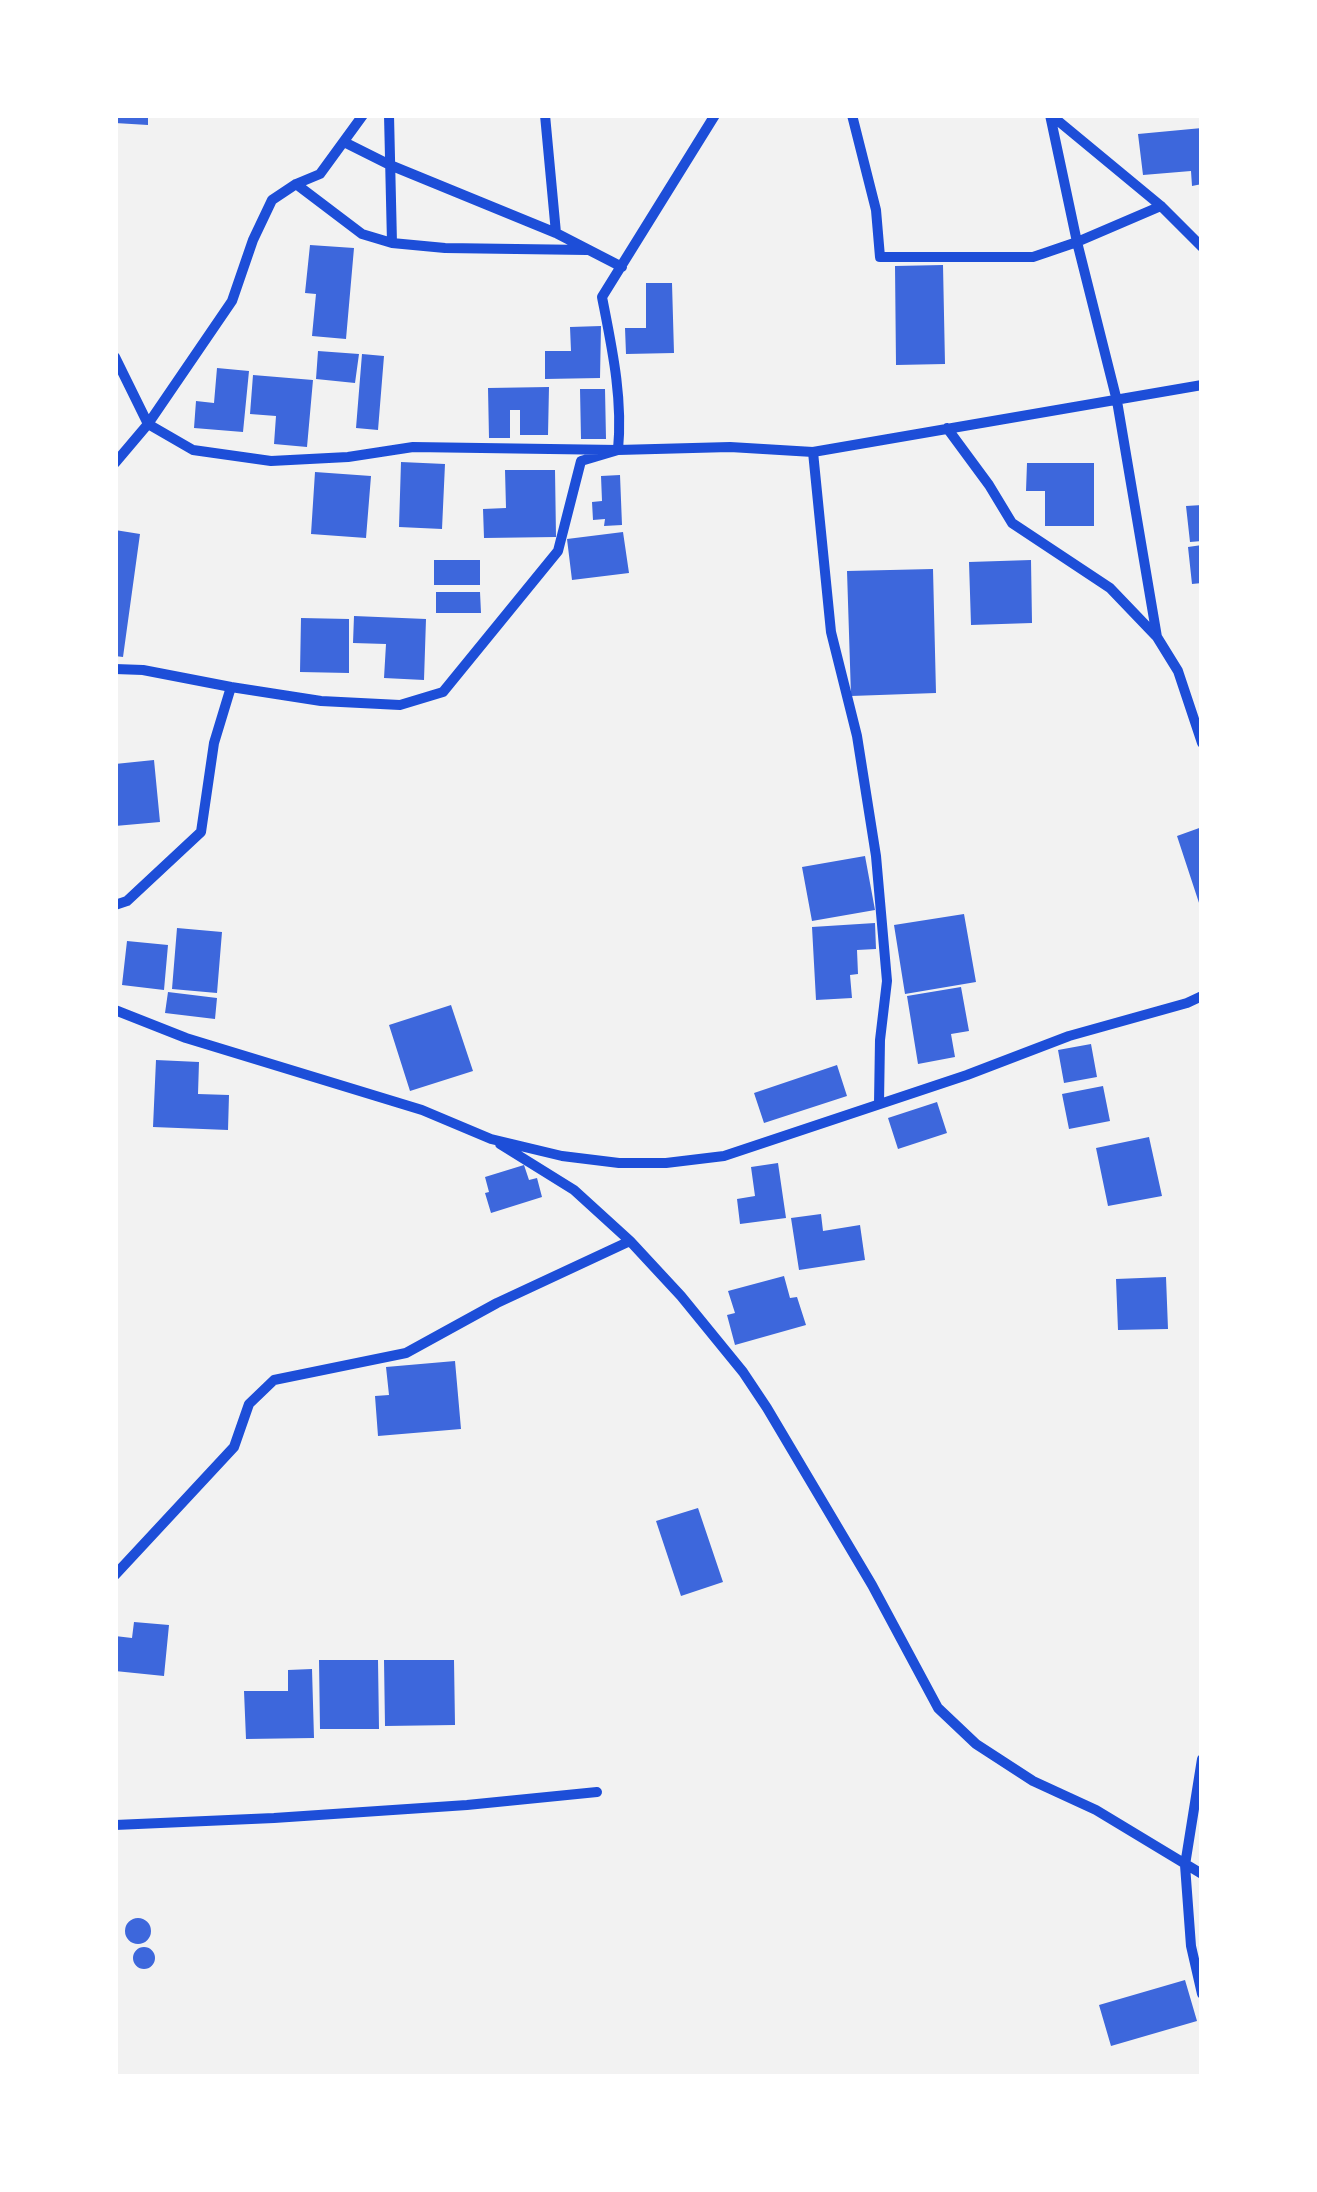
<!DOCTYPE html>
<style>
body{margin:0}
#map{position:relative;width:1317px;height:2192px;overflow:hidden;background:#f2f2f2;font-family:"Alegreya Sans",sans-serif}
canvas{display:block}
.frame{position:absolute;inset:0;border:118px solid #fff;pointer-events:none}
</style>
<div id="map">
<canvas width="1317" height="2192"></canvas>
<div class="frame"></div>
</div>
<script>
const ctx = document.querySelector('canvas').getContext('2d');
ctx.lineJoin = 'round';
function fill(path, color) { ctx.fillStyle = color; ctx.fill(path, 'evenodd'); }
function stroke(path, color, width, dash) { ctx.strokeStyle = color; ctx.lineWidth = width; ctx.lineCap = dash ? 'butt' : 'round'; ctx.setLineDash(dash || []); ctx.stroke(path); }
fill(new Path2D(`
 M115,115H148V125L115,123Z
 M1202,128V184L1192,186L1191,171L1143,175L1138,134Z
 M310,245L354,248L346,339L312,336L316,294L305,293Z
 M943,265L945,364L896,365L895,266Z
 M646,283H672L674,353L626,354L625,328H646Z
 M601,326L600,378L545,379V351H571L570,327Z
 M318,351L359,354L355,383L316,379Z
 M362,354L384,356L378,430L356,428Z
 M217,368L249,371L243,432L194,428L196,401L214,403Z
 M253,375L313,380L307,447L274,444L276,416L250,414Z
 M549,387L548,435H520V410H510V438H489L488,388Z
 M580,389H605L606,439H581Z
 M401,462L445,464L442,529L399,527Z
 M1027,463H1094V526H1045V491H1026Z
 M505,470H555L556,537L484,538L483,509L506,508Z
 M315,472L371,476L366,538L311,534Z
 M620,475L622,525L604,526L605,519L593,520L592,502L602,501L601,476Z
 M1202,505V541L1190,542L1186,506Z
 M115,530L140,534L123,657L115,656Z
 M623,532L629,573L572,580L567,539Z
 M1202,545V583L1192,584L1188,547Z
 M434,560H480V585H434Z
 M1031,560L1032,623L971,625L969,562Z
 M933,569L936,693L851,696L847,571Z
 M436,592H480L481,613H436Z
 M354,616L426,619L424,680L384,678L386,644L353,643Z
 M301,618L349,619V673L300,672Z
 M154,760L160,822L115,826V764Z
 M1202,827V909H1201L1177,836Z
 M865,856L875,910L812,921L802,867Z
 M964,914L976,982L905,994L894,925Z
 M875,923L876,949L857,950L858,974L850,975L852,998L816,1000L812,927Z
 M177,928L222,932L217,993L172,989Z
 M127,941L168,945L164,990L122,985Z
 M961,987L969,1031L951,1034L955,1057L918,1064L907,996Z
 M168,992L217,998L215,1019L165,1013Z
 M451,1005L473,1071L410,1091L389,1025Z
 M1091,1044L1097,1077L1064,1083L1058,1050Z
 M156,1060L199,1062L198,1094L229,1095L228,1130L153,1127Z
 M837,1065L847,1096L764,1123L754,1093Z
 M1103,1086L1110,1121L1069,1129L1062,1094Z
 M937,1102L947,1133L898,1149L888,1118Z
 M1149,1137L1162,1196L1108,1206L1096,1148Z
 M778,1163L786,1218L740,1224L737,1199L755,1196L751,1167Z
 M524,1165L529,1180L537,1178L542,1197L491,1213L485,1193L489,1192L485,1177Z
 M821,1214L823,1231L860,1225L865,1260L799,1270L791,1218Z
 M784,1276L790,1298L797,1297L806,1325L735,1345L727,1315L735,1313L728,1291Z
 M1166,1277L1168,1329L1118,1330L1116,1279Z
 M455,1361L461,1429L378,1436L375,1396L389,1395L386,1367Z
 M698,1508L723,1582L681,1596L656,1521Z
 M134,1622L169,1625L164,1676L115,1671V1636L132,1638Z
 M319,1660H378L379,1729H320Z
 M384,1660H454L455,1725L385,1726Z
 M312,1669L314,1738L246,1739L244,1691H288V1670Z
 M125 1931a13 13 0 1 1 26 0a13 13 0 1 1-26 0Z
 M133 1958a11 11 0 1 1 22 0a11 11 0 1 1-22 0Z
 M1185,1980L1197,2021L1111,2046L1099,2005Z`), '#3d67dc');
stroke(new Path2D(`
 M389,115L392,243
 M545,115L556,233L622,267
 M852,115L876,210L880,257H1033L1077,242L1161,206
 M1050,115L1077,242L1117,401L1157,637L1178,671L1202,743
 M1051,115L1161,206L1202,247
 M344,142L390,165L556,233
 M296,184L362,234L392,243L445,248L587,250
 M115,357L148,424L193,450L271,461L348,457L413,447L618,450L730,447L813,452L1202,385
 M947,428L989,485L1012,523L1110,588L1156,636
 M813,452L831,632L857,736L876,856L887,981L880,1040L879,1103
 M115,463L148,424L232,301L253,240L272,200L296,184L320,174L363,115
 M115,669L143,670L231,687L321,701L400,705L443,692L558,551L581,461L618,450C623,398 612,348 602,297L715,115
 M115,905L127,901L201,832L214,743L231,687
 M115,1010L186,1038L422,1110L491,1139L562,1156L619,1163H666L724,1156L967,1075L1069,1036L1187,1003L1202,996
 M500,1144L574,1190L630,1241L681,1296L743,1372L767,1408L872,1585L938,1708L976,1744L1033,1781L1096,1810L1202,1874
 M115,1575L234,1447L249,1404L274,1380L406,1353L497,1303L630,1241
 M1202,1759L1185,1865L1191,1946L1202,1994
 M115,1825L274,1818L467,1805L597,1792`), '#1d4ed8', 10);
</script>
